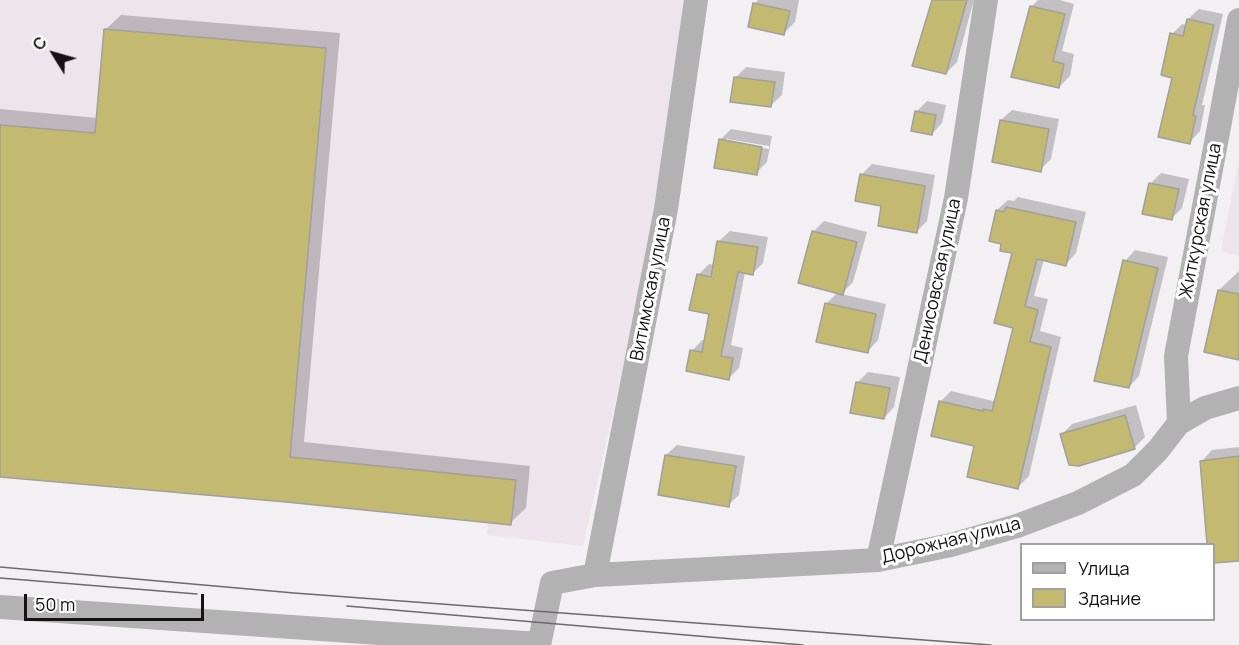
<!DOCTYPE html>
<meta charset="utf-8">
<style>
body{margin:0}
#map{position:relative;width:1239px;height:645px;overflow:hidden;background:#f3f0f3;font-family:Manrope,sans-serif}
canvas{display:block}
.legend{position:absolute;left:1020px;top:543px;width:195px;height:78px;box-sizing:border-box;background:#fff;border:2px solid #a1a0a1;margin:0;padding:8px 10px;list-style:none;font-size:18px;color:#141213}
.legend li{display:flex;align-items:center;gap:12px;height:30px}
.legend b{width:30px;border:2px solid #a1a0a1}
.north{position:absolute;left:24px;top:24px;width:60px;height:60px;-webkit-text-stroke:4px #fff;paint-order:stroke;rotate:307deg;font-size:16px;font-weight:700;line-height:24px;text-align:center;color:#141213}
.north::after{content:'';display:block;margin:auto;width:21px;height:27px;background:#141213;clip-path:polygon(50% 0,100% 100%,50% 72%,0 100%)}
.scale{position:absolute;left:24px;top:594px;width:180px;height:27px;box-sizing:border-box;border:3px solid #141213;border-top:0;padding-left:8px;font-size:18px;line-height:21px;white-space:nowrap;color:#141213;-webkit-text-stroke:4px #fff;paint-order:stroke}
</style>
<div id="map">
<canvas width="1239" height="645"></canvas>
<ul class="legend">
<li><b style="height:8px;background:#b3b2b3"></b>Улица</li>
<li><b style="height:16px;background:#c3b970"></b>Здание</li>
</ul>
<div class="north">С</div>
<div class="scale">50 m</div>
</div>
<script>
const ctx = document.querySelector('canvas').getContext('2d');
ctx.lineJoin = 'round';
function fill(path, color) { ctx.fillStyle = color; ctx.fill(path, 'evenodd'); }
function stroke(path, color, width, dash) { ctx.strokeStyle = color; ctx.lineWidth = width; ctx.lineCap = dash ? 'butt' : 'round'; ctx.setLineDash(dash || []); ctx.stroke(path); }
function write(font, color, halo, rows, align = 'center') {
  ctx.font = font + ' Manrope,sans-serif'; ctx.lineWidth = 6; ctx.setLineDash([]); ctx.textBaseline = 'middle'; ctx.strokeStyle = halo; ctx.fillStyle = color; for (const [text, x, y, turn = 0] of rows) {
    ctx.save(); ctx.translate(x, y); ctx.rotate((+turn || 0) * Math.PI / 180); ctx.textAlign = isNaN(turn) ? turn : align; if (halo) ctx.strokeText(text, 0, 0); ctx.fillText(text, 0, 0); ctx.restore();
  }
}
fill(new Path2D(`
 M0,0H685L661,199L583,546L487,535L488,522L286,502L0,477Z
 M1239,159V256L1221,251Z`), '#eee4ec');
fill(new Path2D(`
 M758,0H799L795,22L784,33L754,4Z
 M933,0H974L957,62L946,73Z
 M1038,0H1060L1074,4L1062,51L1074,54L1070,76L1059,87L1032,6Z
 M1199,9L1223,14L1202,105H1205L1200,131L1190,142L1174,77L1172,34L1182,24L1187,25L1188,19Z
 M121,15L340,33L304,442L530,466L526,508L510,523L286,500L0,476V109L98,118L105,30Z
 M746,67L785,72L782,95L771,105L735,78Z
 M927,101L946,105L942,123L932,134L917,111Z
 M1012,110L1059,119L1051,159L1040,170L1001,120Z
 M731,129L772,136L767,162L756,173L720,140ZM726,139L769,146V149L726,142Z
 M872,164L935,175L927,221L916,232L883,205L861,175Z
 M1161,173L1189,179L1182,208L1171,219L1150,184Z
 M1018,197L1086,212L1076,253L1066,264L1044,259L1034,296L1048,299L1040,331L1061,337L1029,476L1018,487L976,445L941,401L951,391L993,401L995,399L1015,327L1014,252L1003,243L997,210L1008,200L1014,201Z
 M824,221L867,232L853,282L841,294L886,304L878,340L868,351L826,304L838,292L814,231Z
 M730,231L768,237L763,263L753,273L745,272L731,345L743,348L739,368L729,378L692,351L702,340H705L710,313L698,275L709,264L715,265L719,241Z
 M1135,250L1168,257L1139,376L1129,387L1125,261Z
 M1239,271V358L1219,290Z
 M868,372L900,377L894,407L884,418L857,383Z
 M1136,405L1145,437L1134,448L1061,435L1072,424Z
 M677,445L745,456L739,495L728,505L666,455Z
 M1239,447V560L1214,561V544H1209L1202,461L1212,450Z`), '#0003');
const building = new Path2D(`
 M932,0H967L946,74L912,66Z
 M753,3L790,11L784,35L748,27Z
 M1030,6L1065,14L1053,61L1064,64L1059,88L1011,77Z
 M1187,19L1214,25L1193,115L1196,116L1190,144L1158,137L1172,78L1161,75L1170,33L1183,36Z
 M104,29L326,48L290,457L516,480L511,525L286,502L0,477V125L95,133Z
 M734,77L775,82L771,107L730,102Z
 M915,111L936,115L932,135L911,131Z
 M1000,120L1049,129L1041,172L992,162Z
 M719,139L762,147L757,175L714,168Z
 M860,174L925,186L917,233L878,226L881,206L855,201Z
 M1149,183L1179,189L1172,220L1142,214Z
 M1006,207L1076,222L1066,266L1037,259L1025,306L1038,310L1030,342L1051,347L1018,489L967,477L974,446L931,436L939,401L983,411V409L992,411L1013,328L994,323L1012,253L1000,251L1001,244L989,241L996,210L1004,212Z
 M812,231L857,242L843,295L798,283Z
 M717,241L758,247L753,275L738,272L721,356L733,358L729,380L686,371L690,350L702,352L709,314L689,310L697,274L711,277Z
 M1123,260L1158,268L1129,388L1094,381Z
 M1218,290L1239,294V360L1204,352Z
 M825,303L876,314L868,353L816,342Z
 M856,382L890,388L884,419L850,413Z
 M1125,415L1135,449L1079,466L1069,465L1060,434Z
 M665,455L736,466L729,507L658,495Z
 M1239,456V561L1214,563V544H1207L1200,461Z`);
fill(building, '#c3b970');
stroke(building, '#a0a09c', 1.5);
stroke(new Path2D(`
 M1179,423L1176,356L1239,20
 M878,560L956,198L986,0
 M595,575L666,209L696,0
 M0,607L539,644
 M539,645L552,583L595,575L878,560L951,545L1017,526L1078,503L1133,475L1158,450L1179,423L1205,408L1239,398`), '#b3b2b3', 24);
stroke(new Path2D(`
 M0,567L294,593L991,645
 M0,578L197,594
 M347,606L803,645`), '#6c6a6c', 1.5);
write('18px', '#141213', '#fff', [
 ["Житкурская улица",1201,221,-79],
 ["Денисовская улица",938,281,-78],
 ["Витимская улица",651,289,-79],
 ["Дорожная улица",951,541,-14]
]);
</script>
